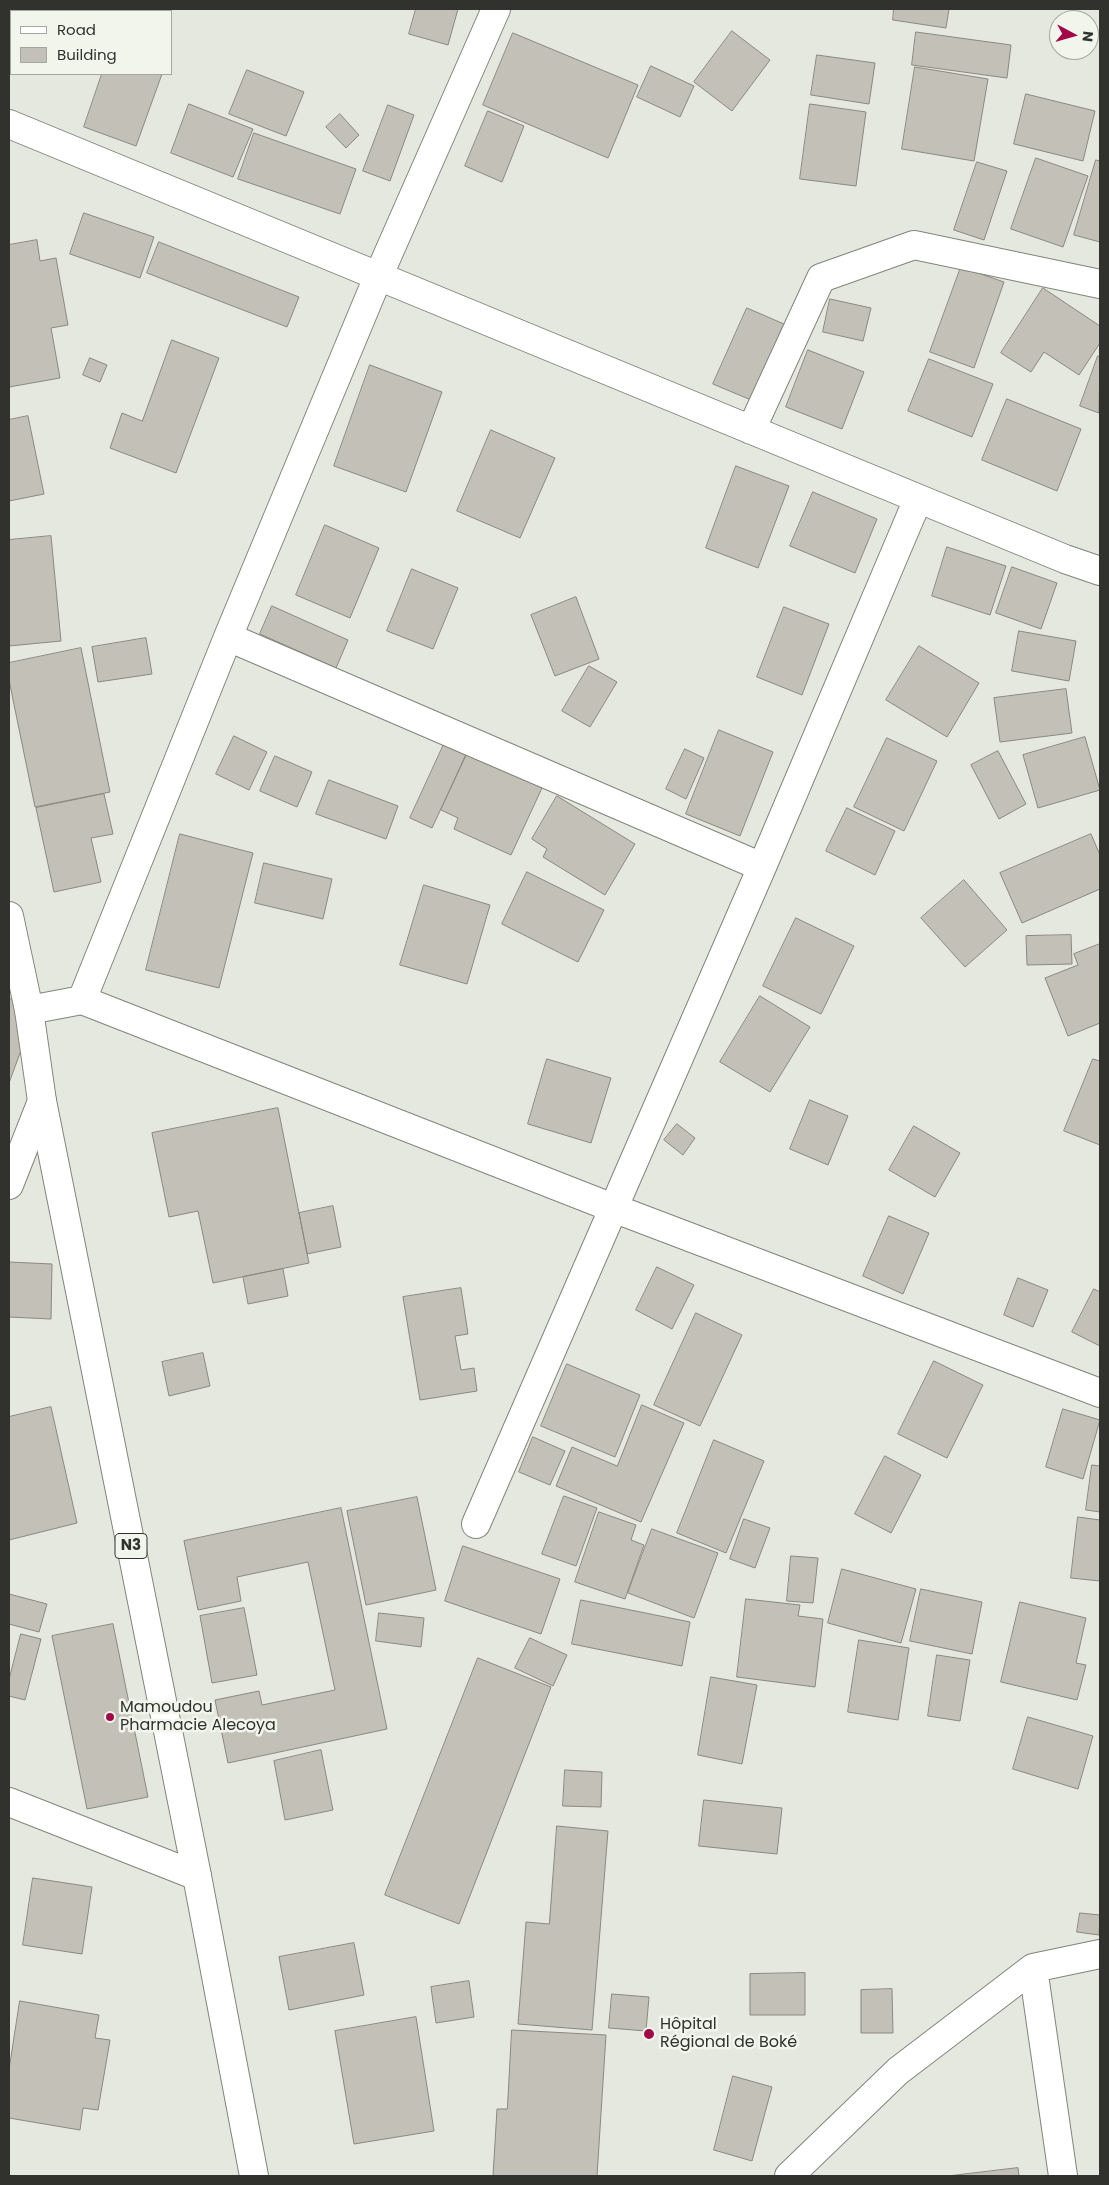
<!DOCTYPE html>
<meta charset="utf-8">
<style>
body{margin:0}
#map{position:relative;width:1109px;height:2185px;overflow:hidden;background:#e5e8de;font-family:Poppins,sans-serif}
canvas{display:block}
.frame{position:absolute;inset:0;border:10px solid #31322e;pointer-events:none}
.legend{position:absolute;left:10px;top:10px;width:162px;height:65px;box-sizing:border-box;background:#f2f5eb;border:1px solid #a5a79f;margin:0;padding:6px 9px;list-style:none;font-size:15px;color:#31322e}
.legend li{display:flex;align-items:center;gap:10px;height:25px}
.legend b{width:25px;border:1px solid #a5a79f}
.north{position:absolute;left:1049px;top:10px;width:50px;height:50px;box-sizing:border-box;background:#f2f5eb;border:1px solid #a5a79f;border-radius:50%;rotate:96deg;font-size:14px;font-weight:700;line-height:20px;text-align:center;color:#31322e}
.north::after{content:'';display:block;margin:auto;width:18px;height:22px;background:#a20847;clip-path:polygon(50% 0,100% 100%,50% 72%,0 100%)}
</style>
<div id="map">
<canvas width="1109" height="2185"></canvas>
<div class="frame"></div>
<ul class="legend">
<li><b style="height:6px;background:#fff"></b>Road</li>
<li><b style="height:14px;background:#c3c1b7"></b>Building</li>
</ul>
<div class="north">N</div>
</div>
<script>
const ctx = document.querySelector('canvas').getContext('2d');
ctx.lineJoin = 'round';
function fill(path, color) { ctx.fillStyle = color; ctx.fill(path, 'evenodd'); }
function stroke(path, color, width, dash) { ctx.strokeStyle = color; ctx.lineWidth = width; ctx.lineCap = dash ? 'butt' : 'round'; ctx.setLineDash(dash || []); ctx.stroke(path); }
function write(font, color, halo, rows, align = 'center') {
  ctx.font = font + ' Poppins,sans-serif'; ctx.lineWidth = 5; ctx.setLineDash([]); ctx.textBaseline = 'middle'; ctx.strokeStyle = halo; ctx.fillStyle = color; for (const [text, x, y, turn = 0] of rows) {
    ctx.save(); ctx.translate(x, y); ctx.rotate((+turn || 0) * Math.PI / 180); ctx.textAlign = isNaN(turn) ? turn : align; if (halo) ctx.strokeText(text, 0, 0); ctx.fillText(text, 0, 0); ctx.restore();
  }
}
const building = new Path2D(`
 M9,9H17L16,11H11V49H9Z
 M416,9H458L448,45L409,34Z
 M894,9H949L946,28L893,20Z
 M732,31L770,60L732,111L694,82Z
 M916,32L1011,45L1007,78L912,65Z
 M513,33L638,85L608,158L483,105Z
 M817,55L875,63L869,104L811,95Z
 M651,66L694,86L680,117L637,97Z
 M915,67L988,79L974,161L902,149Z
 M247,70L304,92L286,136L229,114Z
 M102,74H162L136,146L84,127Z
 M1026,94L1095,111L1083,161L1014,144Z
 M189,104L253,129L233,177L171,153Z
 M810,104L866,112L856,186L800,179Z
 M388,105L414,115L390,181L363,171Z
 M488,111L524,126L502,182L465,166Z
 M340,114L359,135L346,148L326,127Z
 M254,133L356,169L340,214L238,179Z
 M1036,158L1088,176L1063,247L1011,229Z
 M1096,160L1100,161V242L1074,235Z
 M977,162L1007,171L984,240L954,230Z
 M84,213L154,237L140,278L70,254Z
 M37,240L40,261L56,258L68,325L51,328L60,378L9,387V245Z
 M159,242L299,297L287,327L147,273Z
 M961,267L1004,282L974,368L930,352Z
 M1043,288L1100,326V343L1079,375L1044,352L1031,372L1001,353Z
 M830,299L871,308L863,341L823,332Z
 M747,308L784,324L751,400L713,384Z
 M172,340L219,358L176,473L110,448L122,413L142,421Z
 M808,350L864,372L842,429L786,407Z
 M1098,356L1100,357L1099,413L1080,406Z
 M90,358L107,365L100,382L83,375Z
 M929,359L993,384L972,437L908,411Z
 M370,365L442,392L406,492L334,466Z
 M1007,399L1081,429L1057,491L982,460Z
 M28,416L44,494L9,501V420Z
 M491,430L555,458L520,538L457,511Z
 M736,466L789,486L758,568L706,548Z
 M813,492L877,519L855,573L790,546Z
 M325,525L379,548L350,618L296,595Z
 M51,536L61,641L9,646V540Z
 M947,547L1006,566L990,615L932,596Z
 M1012,567L1057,583L1041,629L996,613Z
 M412,569L458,588L433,649L387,631Z
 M576,597L599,659L555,676L531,615Z
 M272,606L348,640L336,668L260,634Z
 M784,607L829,624L802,695L757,677Z
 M1019,631L1076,641L1069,681L1012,671Z
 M146,638L152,674L98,682L92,647Z
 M919,646L979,683L947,737L886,700Z
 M81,648L110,792L35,807L9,680V663Z
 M589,666L617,682L590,727L562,711Z
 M1066,689L1072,733L1000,742L994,698Z
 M719,730L773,752L740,836L686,814Z
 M234,736L267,752L249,790L216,774Z
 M1085,737L1100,790L1038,808L1023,755Z
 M887,738L937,761L904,831L854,807Z
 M445,742L467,753L432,828L410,818Z
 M685,749L704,758L686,799L666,789Z
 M998,751L1026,804L999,819L971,765Z
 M467,753L542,788L511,855L454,829L458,818L441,810Z
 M275,756L312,772L297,807L260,791Z
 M329,780L398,806L386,839L316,814Z
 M104,794L113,834L91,838L101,882L54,892L36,808Z
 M557,796L635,844L605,895L543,857L547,849L532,839Z
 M847,808L895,831L875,875L826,851Z
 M180,834L253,853L219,988L146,970Z
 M1091,834L1100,855V889L1022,923L1000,873Z
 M264,863L332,879L323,919L255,903Z
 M527,872L604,910L578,962L502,924Z
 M964,880L1007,930L965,967L921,918Z
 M424,885L490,905L467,984L400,965Z
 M796,918L854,946L821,1014L763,986Z
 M1071,935L1072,964L1027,965L1026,936Z
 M1100,944V1023L1068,1036L1045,978L1078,965L1074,954Z
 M760,996L810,1027L770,1092L720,1062Z
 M9,997L23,1012L27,1034L9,1083Z
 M547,1059L611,1078L591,1143L528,1124Z
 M1093,1059L1100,1061V1145L1064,1131Z
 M810,1100L848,1116L828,1165L790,1149Z
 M278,1108L309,1263L213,1283L198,1211L169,1217L152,1133Z
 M677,1124L695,1138L683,1155L664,1140Z
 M914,1126L960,1153L935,1197L889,1170Z
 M333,1206L341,1247L307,1254L299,1213Z
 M889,1216L929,1233L903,1294L863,1276Z
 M9,1262L52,1264L51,1319L9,1317Z
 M657,1267L694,1285L672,1329L636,1310Z
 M283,1269L288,1296L248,1304L243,1277Z
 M1018,1278L1048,1290L1033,1327L1004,1315Z
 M461,1288L468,1334L455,1336L461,1370L474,1368L477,1391L420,1400L403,1297Z
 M1094,1289L1100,1292V1346L1072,1332Z
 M696,1313L742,1335L700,1426L654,1405Z
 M203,1353L210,1386L169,1396L162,1362Z
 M934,1361L983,1385L947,1458L898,1434Z
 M567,1364L640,1395L615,1457L541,1426Z
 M642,1405L684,1423L641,1522L556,1486L572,1447L617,1466Z
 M51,1407L77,1523L9,1540V1417Z
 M1063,1409L1100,1420L1083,1479L1046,1467Z
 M533,1437L565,1451L550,1485L519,1472Z
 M714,1440L764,1461L726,1553L677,1533Z
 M885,1456L921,1475L891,1533L855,1514Z
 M1092,1465L1100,1466V1512L1086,1510Z
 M564,1496L597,1508L576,1566L542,1554Z
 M417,1497L436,1590L366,1605L347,1511Z
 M341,1508L387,1729L228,1763L215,1700L259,1691L262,1705L335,1690L308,1562L237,1577L241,1601L198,1610L184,1541Z
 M599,1512L636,1525L631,1540L644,1545L625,1599L575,1582Z
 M1078,1517L1100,1520V1581L1071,1578Z
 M744,1519L770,1528L755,1568L730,1559Z
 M652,1529L718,1553L694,1618L628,1593Z
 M463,1546L560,1579L541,1634L445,1601Z
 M791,1556L818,1558L813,1603L787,1601Z
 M842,1569L916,1589L901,1643L828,1623Z
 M921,1589L982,1602L972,1654L910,1641Z
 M9,1594L47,1604L39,1632L9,1624Z
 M746,1599L800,1605L798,1616L823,1619L815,1687L737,1677Z
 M581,1600L690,1622L682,1666L572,1644Z
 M1020,1602L1086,1618L1076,1663L1086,1665L1077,1700L1001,1682Z
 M244,1608L257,1675L212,1683L200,1616Z
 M379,1613L424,1618L421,1647L376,1641Z
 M113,1624L148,1797L87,1809L52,1636Z
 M21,1634L41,1639L25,1700L9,1696V1680Z
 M530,1638L567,1655L553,1686L515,1668Z
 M859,1640L909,1648L898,1720L848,1712Z
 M937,1655L970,1660L960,1721L928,1716Z
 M478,1658L551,1687L459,1924L385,1895Z
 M711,1677L757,1685L742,1764L698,1755Z
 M1028,1717L1093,1736L1078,1789L1013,1769Z
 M321,1750L333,1810L285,1820L274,1761Z
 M565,1770L602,1772L601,1807L563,1806Z
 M704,1800L782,1808L777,1854L699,1846Z
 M557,1826L608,1831L592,2030L518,2024L526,1922L549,1924Z
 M33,1878L92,1887L82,1954L23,1945Z
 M1080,1913L1100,1915L1099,1935L1077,1932Z
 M354,1943L364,1995L289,2010L279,1957Z
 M805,1973V2015H750V1974Z
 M469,1981L474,2017L436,2023L431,1987Z
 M892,1989L893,2033H861V1990Z
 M612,1994L649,1997L646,2031L609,2028Z
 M20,2001L99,2015L95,2038L110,2040L98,2110L83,2108L80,2130L9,2118V2070Z
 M416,2017L434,2131L354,2144L335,2031Z
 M512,2030L606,2035L597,2176H493L497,2109H507Z
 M733,2076L772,2087L752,2161L714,2150Z
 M1018,2168L1019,2176H948Z`);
fill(building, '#c3c1b7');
stroke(building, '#8a887f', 1);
const minor = new Path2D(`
 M9,124L1065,559L1100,571
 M751,430L821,278L914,245L1100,284
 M228,637L762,867
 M82,1000L228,637L378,277L496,9
 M29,1010L82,1000L613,1208L1100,1393
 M9,1185L42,1101
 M476,1524L762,867L918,499
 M9,1802L197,1876
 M1033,1968L1063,2176
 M789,2176L898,2071L1033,1968L1100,1954`);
const highway = new Path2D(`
 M9,916L29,1010L42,1101L197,1876L254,2176`);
stroke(minor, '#82857c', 30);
stroke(highway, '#82857c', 30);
stroke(minor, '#fff', 28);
stroke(highway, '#fff', 28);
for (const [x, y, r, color] of [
 [110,1717,5,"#a20847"],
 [649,2034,6,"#a20847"]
]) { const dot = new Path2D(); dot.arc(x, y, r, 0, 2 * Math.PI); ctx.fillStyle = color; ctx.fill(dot); stroke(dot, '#f2f5eb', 2); }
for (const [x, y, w] of [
 [131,1546,32]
]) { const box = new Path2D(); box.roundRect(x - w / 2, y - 12.5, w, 25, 4); ctx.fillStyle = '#f2f5eb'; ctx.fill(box); stroke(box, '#31322e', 1); }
write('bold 15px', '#31322e', null, [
 ["N3",131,1546]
]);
write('16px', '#31322e', '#f2f5eb', [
 ["Mamoudou",120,1708],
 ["Pharmacie Alecoya",120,1726],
 ["Hôpital",660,2025],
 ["Régional de Boké",660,2043]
], 'left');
</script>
